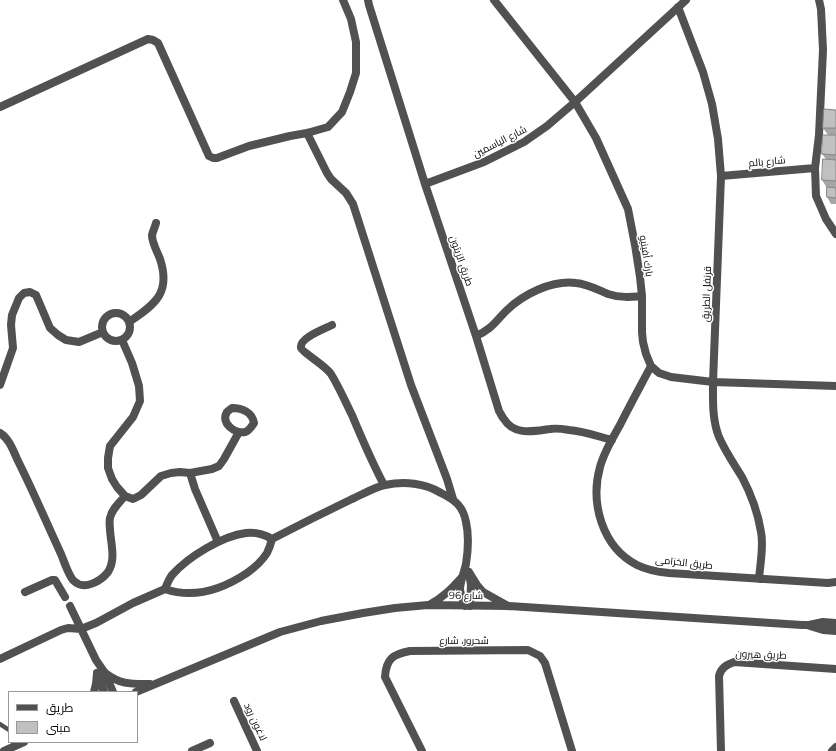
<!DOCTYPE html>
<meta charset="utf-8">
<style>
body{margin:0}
#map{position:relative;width:836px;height:751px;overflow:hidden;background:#fff;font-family:Montserrat,Cairo,sans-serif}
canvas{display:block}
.legend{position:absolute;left:8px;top:691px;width:130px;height:52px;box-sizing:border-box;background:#fff;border:1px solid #999;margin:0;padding:5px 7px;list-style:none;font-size:12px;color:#000}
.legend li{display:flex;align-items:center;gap:8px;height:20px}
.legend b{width:20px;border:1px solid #999}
</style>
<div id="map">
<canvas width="836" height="751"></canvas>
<ul class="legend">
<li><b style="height:5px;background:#515151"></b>طريق</li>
<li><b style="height:11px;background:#c0c0c0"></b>مبنى</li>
</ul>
</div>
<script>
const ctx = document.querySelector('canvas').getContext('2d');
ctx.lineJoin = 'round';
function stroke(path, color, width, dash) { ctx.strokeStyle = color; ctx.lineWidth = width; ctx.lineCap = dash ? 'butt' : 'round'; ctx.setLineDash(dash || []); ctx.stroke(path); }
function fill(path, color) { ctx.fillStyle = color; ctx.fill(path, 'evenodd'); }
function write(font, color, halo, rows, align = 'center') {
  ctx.font = font + ' Montserrat,Cairo,sans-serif'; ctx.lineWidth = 3; ctx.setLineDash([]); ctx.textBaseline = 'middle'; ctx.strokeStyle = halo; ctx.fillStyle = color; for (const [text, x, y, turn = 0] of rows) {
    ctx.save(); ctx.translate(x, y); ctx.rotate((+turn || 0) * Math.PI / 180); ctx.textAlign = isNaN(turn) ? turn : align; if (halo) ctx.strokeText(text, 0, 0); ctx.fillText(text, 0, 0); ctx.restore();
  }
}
stroke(new Path2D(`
 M0,724L9,730`), '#515151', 4.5);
stroke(new Path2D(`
 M368,0L369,5L425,184L476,336L499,411C501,414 502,417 504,419C514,436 534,431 550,429C556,428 563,429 569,430C583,431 597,436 612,440
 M494,0L575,102L596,138L628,209L635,245L640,277L642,296V332L643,342L646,354L651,366L659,373L671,377L713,382L836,386
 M819,0L821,9L823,50L819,135L815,168L816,196L826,219L836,234
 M678,7L703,72L712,104L718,139L721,176L713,382C713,400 712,420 719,437C725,451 734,464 742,477C751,494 758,513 761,532C764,546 760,565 759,579
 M0,107L148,39L153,40L158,43L209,156L213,158H217L249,146L290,136L307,133L328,127L342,112L350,92L356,73V42L351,19L343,0
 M307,133L327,173L331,179L346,193L353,204L411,385L447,479L453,499
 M721,176L815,168
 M425,184L484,162L524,142L547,126L575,102L686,0
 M102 327a14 14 0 1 1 28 0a14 14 0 1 1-28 0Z
 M129,322C156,304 171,292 160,259C157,251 152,243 152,235C153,231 155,227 156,223
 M332,325C324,329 299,338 301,348C302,352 326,366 331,374C339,387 345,401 352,415C362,439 372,462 384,485
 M476,336C492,329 495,322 506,311C523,294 552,280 576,283C588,284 598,290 608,294C620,298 631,297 642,296
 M122,340L132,363L139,386L140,401L133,417L110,446L108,458V468L112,479L117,487L125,496L133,499L141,495L161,476L171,473L180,472L190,473L212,469L219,466L224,459L239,432
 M651,366C641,385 630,405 620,425C612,439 604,452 600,467C590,503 602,547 637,565C647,570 658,572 669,573L828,583L836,582
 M0,385L13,348L11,325L12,315L19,298L24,293L30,292L36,295L50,328L58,335L66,340L79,342L103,332
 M232,408C242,408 252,412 254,423C252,426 249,431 245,432C235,434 220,423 227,412C229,410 231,409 232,408Z
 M0,433C10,439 14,453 19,463C34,493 47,524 61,554C64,561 69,577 74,581C84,591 101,581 108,572C116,560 111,544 110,530C110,527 109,522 110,518C112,509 119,503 125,496
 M190,473L195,489L218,542
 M469,573L471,585L470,606
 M165,589C194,599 223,589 247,573C254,568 262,561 267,553C269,549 271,543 272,539
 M25,592L52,580H55L65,597
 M70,606L96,660L105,673L113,692
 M0,659L61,630L68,628L81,629L96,623L133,603L165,589C167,584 169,579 172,575C188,557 222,536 246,533C255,532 264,534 272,539C299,525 325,512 352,499C361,495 375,487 385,485C404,481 425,483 441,493C455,500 463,506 466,522C469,535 468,551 466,564C464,572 461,580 460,588C460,594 463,600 465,606
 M97,673L104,692
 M234,701L257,751
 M192,751L210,743
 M422,751L385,677C386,659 393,654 410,651L528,650L540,656L545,663L572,751
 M721,751L719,676C721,668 726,665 734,662L836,669
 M832,751L836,747`), '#515151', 8);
stroke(new Path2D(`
 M469,572L477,585L483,592L508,606
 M429,605C444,597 452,588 463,576
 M810,626L823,630L836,631
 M105,673C121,685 131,684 150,684
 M94,692L96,684L97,673
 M136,692L280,632L321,621L363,613L395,608L428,605L509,606L802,625H809L823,622L836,623
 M4,751L24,742`), '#515151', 8);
fill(new Path2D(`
 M836,110V204H831L827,197V188L822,180L826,159L822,154L828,135L823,128Z`), '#a5a5a5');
const building = new Path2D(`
 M824,109L836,110V128H823Z
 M823,135H836V155L822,154Z
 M823,159L836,160V181L822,180Z
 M827,187L836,188V198L827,197Z`);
fill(building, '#c0c0c0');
stroke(building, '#868686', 1);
write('10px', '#000', '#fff', [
 ["شارع الياسمين",500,142,-27],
 ["شارع بالم",767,162,-5],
 ["بارك أفينيو",646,256,81],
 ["طريق الزيتون",461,261,71],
 ["قرنفل الطريق",707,294,-88],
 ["طريق الخزامى",684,563,6],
 ["شارع 96",466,596,1],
 ["شحرور، شارع",464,641],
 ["طريق هيرون",761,655,2],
 ["لاغون رود",255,722,65]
]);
</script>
